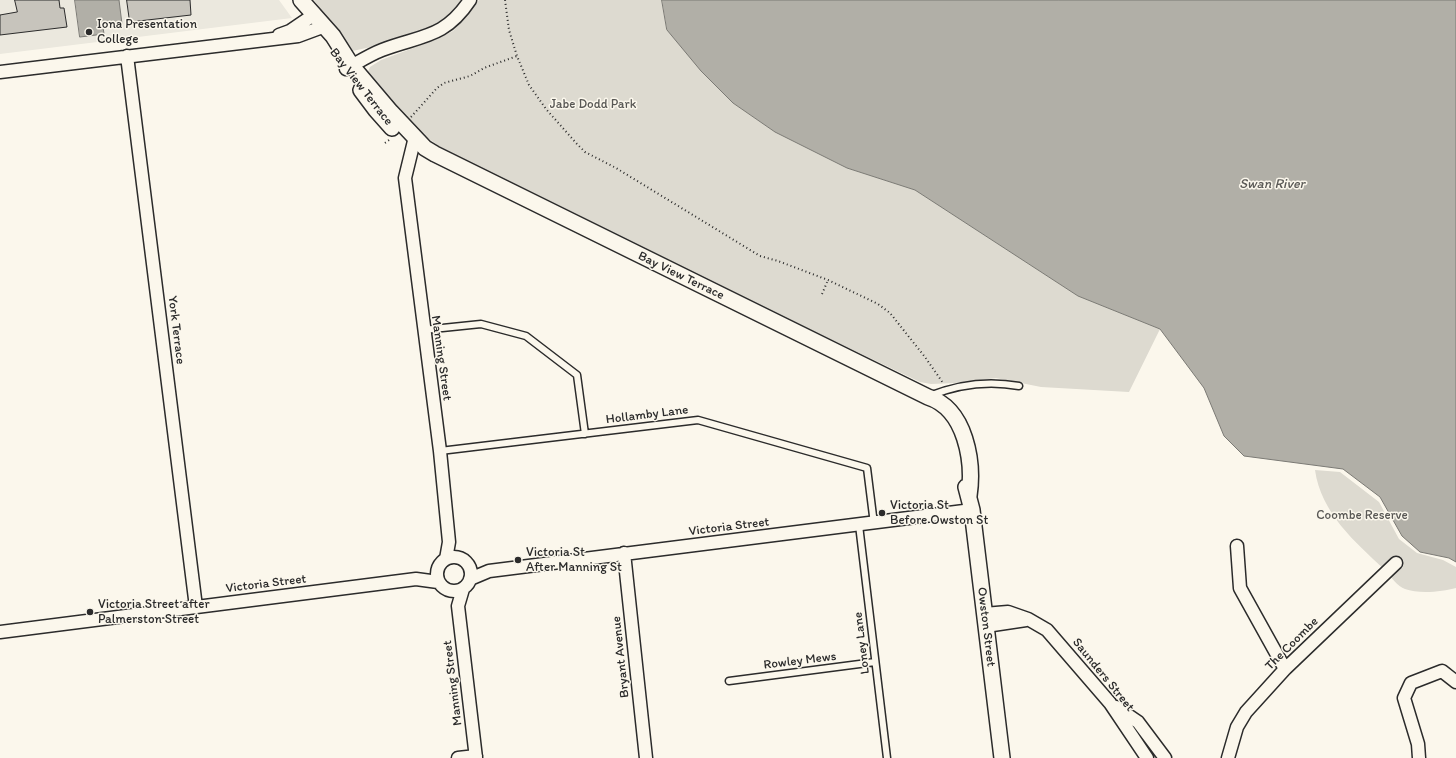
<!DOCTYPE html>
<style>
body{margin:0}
canvas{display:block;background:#fbf7ec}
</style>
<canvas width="1456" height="758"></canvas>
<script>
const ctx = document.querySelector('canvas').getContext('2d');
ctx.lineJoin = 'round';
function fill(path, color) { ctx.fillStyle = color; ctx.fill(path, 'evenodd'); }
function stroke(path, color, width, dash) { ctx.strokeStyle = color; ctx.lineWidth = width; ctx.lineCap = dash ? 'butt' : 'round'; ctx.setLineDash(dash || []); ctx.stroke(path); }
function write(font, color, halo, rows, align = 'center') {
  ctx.font = font + ' Itim,sans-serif'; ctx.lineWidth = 3; ctx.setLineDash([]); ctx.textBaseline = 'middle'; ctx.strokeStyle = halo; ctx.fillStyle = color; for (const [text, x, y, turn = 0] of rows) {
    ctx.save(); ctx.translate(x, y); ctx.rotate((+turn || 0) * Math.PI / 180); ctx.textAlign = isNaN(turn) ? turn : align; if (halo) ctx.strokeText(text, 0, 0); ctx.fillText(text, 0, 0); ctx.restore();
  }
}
fill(new Path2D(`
 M0,0H279L292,18L0,54Z`), '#ebe8de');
fill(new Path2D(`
 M314,0H463C458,5 454,12 449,17C429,35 378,46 352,51Z
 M479,0H662L667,30L733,103L775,132L847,168L915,190L1078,296L1160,329L1129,392L1041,387L996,378L955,383L931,384L920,382L782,316L528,190L456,158L425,136L399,112L366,76L370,67L381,60L435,40L453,31Z
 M1315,470L1340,472L1379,502L1399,539L1417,553L1443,560L1456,567V588C1442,592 1418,594 1405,589C1398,587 1390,576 1385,570C1355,542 1321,513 1315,470Z`), '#dddad0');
const water = new Path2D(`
 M75,0H119L122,24L103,27L104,34L80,37Z
 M662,0H1456V562L1449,558L1420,552L1402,536L1380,497L1343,469L1244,456L1224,436L1204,388L1160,329L1078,296L915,190L847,168L775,132L733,103L701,71L667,30Z`);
fill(water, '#b1afa7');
stroke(water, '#7b7a75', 1);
const building = new Path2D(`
 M15,0H59L60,8H64L67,27L0,35V15L17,12Z
 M127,0H190L191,15L130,22Z`);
fill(building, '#c7c4bc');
stroke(building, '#2b2b2b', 1);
const service = new Path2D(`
 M423,330L481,324L526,336L577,375L585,434
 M929,396C959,384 987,380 1019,386
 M440,451L698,420L867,468L874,524
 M859,525L887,758
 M729,681L875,662`);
const minor = new Path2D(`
 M279,35L290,31L315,14
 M127,56L196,607
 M346,69C357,63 369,55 382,50C421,35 444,39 470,0
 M0,72L298,36L325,26
 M415,137L405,178L440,451L449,542L446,559
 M1237,546L1240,588L1285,669
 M624,553L646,758
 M437 574a17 17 0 1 1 34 0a17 17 0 1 1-34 0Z
 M470,579L489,571L972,510
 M463,589L458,606L476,758
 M984,614L1008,612L1028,619L1047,630L1110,703L1147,758
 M986,626L1026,620
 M0,632L416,579L438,582
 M1116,707L1138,722L1165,758
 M458,758L476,756
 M1228,758L1237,727L1246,712L1285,669L1396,563
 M1419,758L1418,744L1404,698L1411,683L1442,671L1456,682`);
const tertiary = new Path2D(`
 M301,0L333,36L352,66L391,112L425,148L435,154L928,397C966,409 974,462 969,496
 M361,90L376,110L392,128
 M966,487L972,510L1002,758`);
stroke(service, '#2b2b2b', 9);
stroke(minor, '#2b2b2b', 15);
stroke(tertiary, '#2b2b2b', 18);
stroke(new Path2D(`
 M505,0L509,30L517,56L529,85L546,109L577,144L585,152L616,168L760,256L778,261L828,280L878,304L890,313L925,357L943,383
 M411,117L437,88L444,83L470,76L484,68L517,56
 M385,143L389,140
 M822,294L828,280`), '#2b2b2b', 2, [1, 3]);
stroke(service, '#fbf7ec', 6);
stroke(minor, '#fbf7ec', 12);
stroke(tertiary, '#fbf7ec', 15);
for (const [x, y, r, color] of [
 [89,32,4,"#2b2b2b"],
 [882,513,4,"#2b2b2b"],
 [518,560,4,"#2b2b2b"],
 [90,612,4,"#2b2b2b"]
]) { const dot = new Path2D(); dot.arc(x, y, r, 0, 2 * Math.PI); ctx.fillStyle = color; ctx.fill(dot); stroke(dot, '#fbf7ec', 1.5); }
write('13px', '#2b2b2b', '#fbf7ec', [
 ["Iona Presentation",97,25],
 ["College",97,40],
 ["Victoria St",890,506],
 ["Before Owston St",890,521],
 ["Victoria St",526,553],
 ["After Manning St",526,568],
 ["Victoria Street after",98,605],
 ["Palmerston Street",98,620]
], 'left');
write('13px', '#2b2b2b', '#fbf7ec', [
 ["Bay View Terrace",361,87,52],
 ["Bay View Terrace",681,276,26],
 ["York Terrace",176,330,83],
 ["Manning Street",441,358,82],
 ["Hollamby Lane",647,415,-7],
 ["Victoria Street",729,527,-7],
 ["Victoria Street",266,584,-7],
 ["Owston Street",986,627,83],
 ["Loney Lane",862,643,-97],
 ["The Coombe",1292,644,-45],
 ["Bryant Avenue",621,657,-96],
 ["Rowley Mews",800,661,-7],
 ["Saunders Street",1103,675,51],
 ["Manning Street",453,683,-97]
]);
write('13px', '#585754', '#fbf7ec', [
 ["Jabe Dodd Park",593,105],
 ["Coombe Reserve",1362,516]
]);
write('italic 14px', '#5a5956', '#fbf7ec', [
 ["Swan River",1272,184]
]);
</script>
